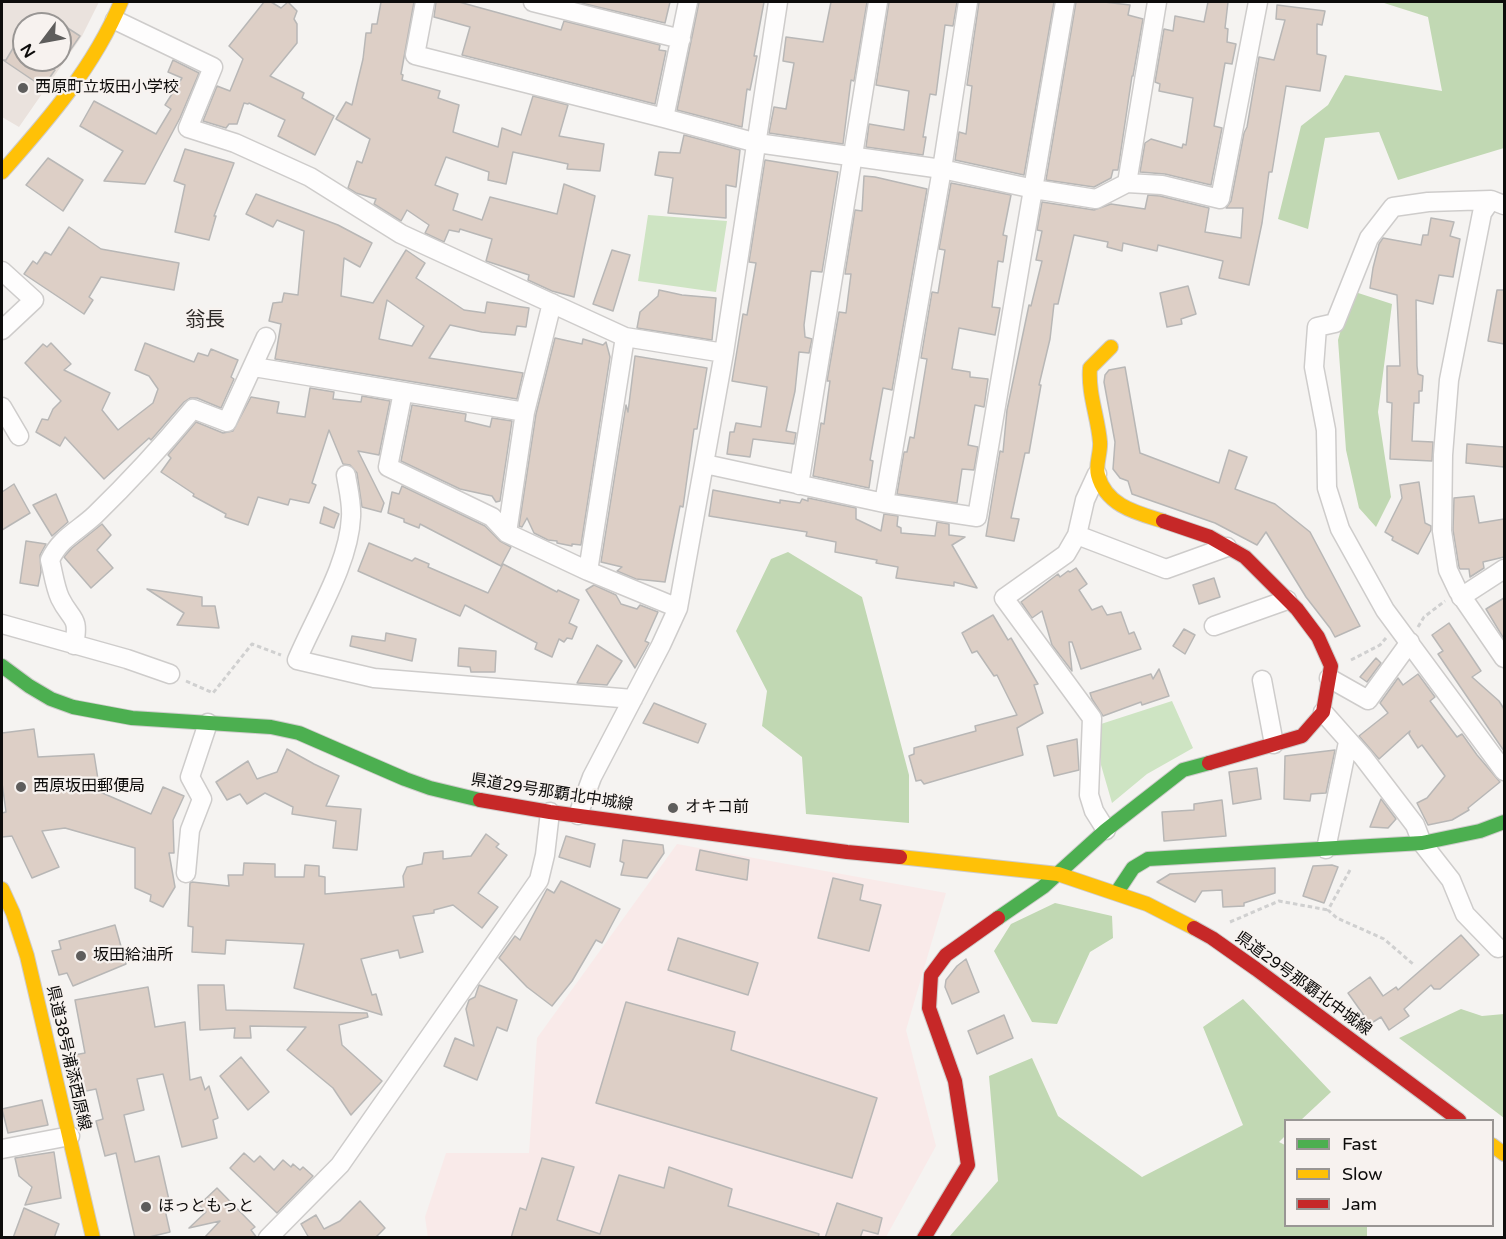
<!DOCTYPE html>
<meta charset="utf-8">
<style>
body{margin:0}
#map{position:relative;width:1506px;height:1239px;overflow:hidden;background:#f5f3f1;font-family:"Varela Round",sans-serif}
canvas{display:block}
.frame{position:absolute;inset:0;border:3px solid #0d0c0b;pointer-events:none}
.legend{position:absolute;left:1284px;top:1119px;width:210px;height:108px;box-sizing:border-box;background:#f7f2ef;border:2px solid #999694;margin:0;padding:8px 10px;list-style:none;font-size:18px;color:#0d0c0b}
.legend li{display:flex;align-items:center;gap:12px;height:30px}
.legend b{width:30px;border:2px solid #999694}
.north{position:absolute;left:12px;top:12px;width:60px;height:60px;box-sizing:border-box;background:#f7f2ef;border:2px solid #999694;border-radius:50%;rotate:238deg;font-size:16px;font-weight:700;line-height:24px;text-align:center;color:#0d0c0b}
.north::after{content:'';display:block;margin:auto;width:21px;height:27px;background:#5e5d5c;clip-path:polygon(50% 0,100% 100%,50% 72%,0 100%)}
</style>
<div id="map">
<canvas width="1506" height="1239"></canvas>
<div class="frame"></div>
<ul class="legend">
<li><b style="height:8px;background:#4caf50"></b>Fast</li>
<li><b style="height:8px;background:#ffc107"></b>Slow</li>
<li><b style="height:8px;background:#c62828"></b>Jam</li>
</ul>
<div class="north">N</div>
</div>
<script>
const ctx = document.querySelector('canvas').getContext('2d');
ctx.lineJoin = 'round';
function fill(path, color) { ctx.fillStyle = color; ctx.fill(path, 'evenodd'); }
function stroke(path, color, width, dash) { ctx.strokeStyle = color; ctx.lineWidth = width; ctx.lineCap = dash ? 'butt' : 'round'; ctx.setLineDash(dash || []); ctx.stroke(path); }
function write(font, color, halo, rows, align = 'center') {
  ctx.font = font + ' "Varela Round","Noto Sans JP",sans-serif'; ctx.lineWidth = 4.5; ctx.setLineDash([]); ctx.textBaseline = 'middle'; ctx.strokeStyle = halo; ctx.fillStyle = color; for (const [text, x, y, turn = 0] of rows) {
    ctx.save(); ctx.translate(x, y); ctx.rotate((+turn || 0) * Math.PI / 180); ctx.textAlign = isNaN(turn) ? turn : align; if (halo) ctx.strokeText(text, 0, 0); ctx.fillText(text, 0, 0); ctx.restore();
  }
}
fill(new Path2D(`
 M2,2H99L82,36L19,127L2,117ZM24,24H60V60H24Z`), '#eae2dd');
fill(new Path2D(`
 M677,844L946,893L906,1030L936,1146L886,1237L428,1238L425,1217L446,1153H529L537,1038Z`), '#f9eae9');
fill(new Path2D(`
 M648,215L727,221L716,292L638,281Z
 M1172,701L1193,748L1147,774L1112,803L1101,765V724Z`), '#cee4c3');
fill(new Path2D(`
 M1381,2H1504V148L1398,180L1379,132L1325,138L1308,229L1278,219L1301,126L1328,105L1345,75L1442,91L1428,17Z
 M1352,291L1392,304L1378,412L1391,497L1376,527L1359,508L1346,450L1338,340Z
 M788,552L862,597L909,775V823L806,814L802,757L762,726L767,691L736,631L771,559Z
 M1055,903L1112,916L1113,938L1090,952L1057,1024L1032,1022L994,951L1011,924Z
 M1243,999L1331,1092L1301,1120H1286L1285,1136L1279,1142L1285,1145L1286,1226H1367V1237H949L998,1181L989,1076L1032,1058L1058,1116L1142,1177L1243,1125L1203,1027Z
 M1461,1009L1482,1016L1504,1014V1118L1399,1038Z`), '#c1d8b3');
const building = new Path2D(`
 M264,2H271L281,8L288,2L297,11L294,19L297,24V43L270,76L304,93L302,98L334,116L315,155L278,136L285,120L249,103L248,104L244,103L237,124H229L226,128L203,121L217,86L230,91L243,59L229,46Z
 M381,2H414L401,74L403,75L402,80L440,91L438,98L459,105L453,132L498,147L502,128L521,135L533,96L568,105L559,136L604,144L600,171L567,169L568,164L513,152L506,184L488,180L489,172L446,157L435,185L458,194L453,210L482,220L490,197L557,214L564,184L595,196L574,297L552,291L528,280L529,275L486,261L492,239L460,229L459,232L449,230L444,242L425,233L429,225L407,210L401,221L374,204L376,199L356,193L348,188L357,161L362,163L370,139L336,119L346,102L352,105L363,59L366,33H371L372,24H377Z
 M436,2H459L561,30L564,21L660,45L659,50L666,51L655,104L462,55L470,27L434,17Z
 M577,2H670L665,23Z
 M699,2H764L754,56H757L750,90L747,89L742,127L677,110Z
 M831,2H867L854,81L851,80L843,144L769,133L774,107L786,109L794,63L783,61L786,37L823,42Z
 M889,2H957L953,26L945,25L936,95L930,94L923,137H926L923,155L866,147L869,124L904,130L909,91L876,85Z
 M979,2H1054L1024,175L955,160L959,132L966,134L972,86L967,85Z
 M1076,2H1104L1130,5L1128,15L1143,19L1133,76H1132L1118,170H1113L1111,178L1094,187L1046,180Z
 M1208,2H1228L1225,28L1228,29L1227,42L1236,44L1232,64L1225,63L1214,126L1222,128L1211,185L1165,174L1140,172L1145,143L1151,139L1182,148L1183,144L1186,145L1193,98L1159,91L1160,84L1155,82L1164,29L1173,31L1175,16L1204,22Z
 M1277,5L1325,11L1322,25L1317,24V54L1326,56L1320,91L1286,86L1272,172H1269L1262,223L1249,285L1219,278L1223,261L1158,245L1157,251L1123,243L1122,251L1107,247L1108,242L1074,235L1058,304H1054L1050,339L1039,385H1041L1029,453H1025L1011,518L1019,519L1014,541L986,536L1000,451L1003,452L1007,410L1029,305L1031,306L1042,261L1036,260L1042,231L1037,230L1042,202L1094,210L1111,204L1145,209L1148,195L1160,196L1209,208L1205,232L1241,238L1243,208H1226L1231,201L1244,133L1247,127L1259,57L1274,60L1285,20L1276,19Z
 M60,23L80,36L60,65Z
 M24,30V60H40L55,70L43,87L3,60H6Z
 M173,60L199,73L180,118L145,184L104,181L123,151L80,126L94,101L156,134L171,109L165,105L182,78L168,72Z
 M684,135L740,150L736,187L726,185V218L668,213L673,178L655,175L659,152L680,153Z
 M185,149L234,163L214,216H216L209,240L175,232L185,185L174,181Z
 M48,158L83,180L63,211L26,185Z
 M765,160L838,172L822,272L811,271L804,325L805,337L812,339L809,353L799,352L795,391L786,431L796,433L794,444L753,439L750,457L727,454L730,432H734L736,423L761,427L767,387L732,381L743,314L747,315L756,263L749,262Z
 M864,176L875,177L927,189L892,390L883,388L870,460L873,461L869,488L813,476L821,423L824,424L830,381H827L839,312L846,313L851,274H845L855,210L862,211Z
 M951,183L1011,195L1003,235L1007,236L1003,262L998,261L992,307L1000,308L995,335L959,328L952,369L970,372V377L988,379L984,407L975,405L968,445L978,447L974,470L962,469L957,503L897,494L904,452H907L910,437L914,438L927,359L921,358L932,292L938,293L945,250L939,249Z
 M256,194L338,225L372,243L360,267L344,258L341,296L373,303L406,250L425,263L416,278L464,310L485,313L487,302L529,308L526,327L517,326L515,335L482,332L450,325L429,358L523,373L517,399L275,359L281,324L269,321L273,303L282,302L284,293L298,295L304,231L277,220L273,227L246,214ZM387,300L424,326L412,346L379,339Z
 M1431,218L1454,222L1450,236L1460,239L1453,277L1439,275L1433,304L1416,300L1417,366L1418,374L1423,376L1422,391H1419V403H1414L1412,441L1433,442L1432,461L1390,459L1392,403L1387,402V366H1400L1397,295L1370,288L1373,268L1379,244L1383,238L1421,245L1423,235H1428Z
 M69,227L101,249L179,263L174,290L101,277L89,297L93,300L84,314L24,274L33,261L37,264L45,252L51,255Z
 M612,250L630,255L613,311L593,304Z
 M1188,286L1196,314L1181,319L1182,324L1167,327L1160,293Z
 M659,290L682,295L716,298L712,340L637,328L640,312L658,296Z
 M1497,290H1504V344L1488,341Z
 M555,338L582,344L583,339L603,345L606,342L610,357L581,545L572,544V546L557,543V541L548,540L534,533L527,518L522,527L519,526L536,414Z
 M51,343L71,364L64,370L110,393L102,410L118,430L153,403L158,389L149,376L135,370L145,343L194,362L198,353L208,356L211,349L238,360L231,377L234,379L221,408L197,398H190L184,402L151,440L149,438L104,479L65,437L60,446L36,432L42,419L48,420L53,409L61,401L25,363L43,344L47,347Z
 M635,356L707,368L697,429H694L683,507L680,506L665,582L636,579L617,571L622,567L601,562L626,405L628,412Z
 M1125,367L1140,453L1219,483L1229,450L1247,457L1235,489L1275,504L1310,532L1360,626L1335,637L1330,628L1306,597L1266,532L1257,545L1215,523L1132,494L1128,481L1120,478L1113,469L1115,442L1104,382L1105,375L1109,370Z
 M310,388L334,392L333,399L361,402L362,396L390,401L379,455L358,451L384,503L381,512L362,507L357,473L350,465L343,464L329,430L312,483L316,485L309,503L290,499L288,505L258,497L248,525L225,517L226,514L193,496L194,494L161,472L171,458L168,455L196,422L223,433L233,431L251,397L279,402L277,413L305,417Z
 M412,405L466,414L465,421L490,427L492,418L512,421L500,501L496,502L492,496L460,489L401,461Z
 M1467,444L1504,447V467L1466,463Z
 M1419,482L1425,523L1431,526V530L1418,554L1392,540L1393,537L1385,532L1402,498L1400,485Z
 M14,484L30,513L2,530V492Z
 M402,486L485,526L500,541L511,547L501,566L420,524L419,528L404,522V519L388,513L392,492L399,494Z
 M713,490L780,503V500L800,503L802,499L808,501V498L856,508V519L881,531L884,514L898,516L897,526L901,528V533L935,536L937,522L949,524V535L965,537L952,545L977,588L954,582V586L896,578L898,567L876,563L877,560L835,552L836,542L806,536L807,532L709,516Z
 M56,494L68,522L52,536L33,505Z
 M1474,496L1479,523L1504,519V557L1483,562L1484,568L1470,577L1469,569H1460L1459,567L1453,530L1454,498Z
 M324,507L339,514L334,528L320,523Z
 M102,524L111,535L97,550L113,568L91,588L64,557L72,548Z
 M26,541L46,544L40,555L41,572L38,586L20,583Z
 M369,543L412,561L415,558L429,564L428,567L488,593L503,564L557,592L558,590L579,600L569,623L577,627L572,639L567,638L564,642L559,639L552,657L535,649L537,643L465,605L460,616L358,571Z
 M1076,568L1087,584L1079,590L1092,610L1102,606L1107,615L1121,612L1129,634L1134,632L1141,649L1081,669L1072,642H1069L1072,671L1052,645L1042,611L1032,618L1021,602L1058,574L1060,577L1068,571L1070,572Z
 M1214,578L1220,597L1199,604L1193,585Z
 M594,585L616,595L621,604L637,609L640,605L658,612L645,641L649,643L635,668L586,590Z
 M147,589L202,597V606H215L219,628L177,625L184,613Z
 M1504,598V639L1486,609Z
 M993,615L1008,640L1011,638L1038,684L1034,685L1043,713L1017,728L1023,755L924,784L921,780L916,781L909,756L914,754V748L976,731L975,726L1017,715L997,675L994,676L977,651L972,653L962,633Z
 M1449,623L1481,671L1472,677L1499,701L1504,709V751L1438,654L1443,651L1432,635Z
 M1184,629L1195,635L1185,654L1173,646Z
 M386,633L416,639L412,661L350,646L352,636L385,641Z
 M597,645L622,661L607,685L577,683Z
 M459,648L496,651L495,672H471L470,667L458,666Z
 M1376,658L1381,663L1367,682L1360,677Z
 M1159,669L1169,696L1142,705L1141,702L1103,716L1092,699L1090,693L1151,674L1153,679Z
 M1418,674L1435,697L1430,701L1457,737L1462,734L1477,755L1500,782L1468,808L1469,810L1452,820L1428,825L1417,803L1427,798L1445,776L1422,745L1418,748L1409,734L1410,731L1379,759L1359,736L1388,713L1380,703L1398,678L1403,685Z
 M654,703L706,724L698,743L643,723Z
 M34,729L38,757L94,754L100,792L151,814L163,787L184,796L173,820L174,853H169L175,887L163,907L150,901L151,895L135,888V848L65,828L42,831L59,867L32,878L12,836L2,837V813L6,812L2,783V733Z
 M1077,739L1079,770L1054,776L1047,746Z
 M287,749L314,764L339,776L326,806L361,809L357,850L333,848L336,821L292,814L293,807L265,793L247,804L240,794L227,800L216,782L248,761L257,779L277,772Z
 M1335,750L1326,793L1311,794L1310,801L1284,799L1285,756Z
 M1257,768L1261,799L1233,804L1229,772Z
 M1381,799L1396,819L1388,828L1370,827Z
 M1222,800L1226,836L1164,841L1162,812L1194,810V804Z
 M486,834L499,844L496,847L507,855L478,893L498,907L482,928L453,905L434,910V913L413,916L423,952L400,958L398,950L361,959L372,995L376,994L382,1015L294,988L304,944L226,940L225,954L192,952L193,927L188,926L190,883L192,882L229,886L228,875H243L244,863L275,864V877H304L305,865L319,866V876L325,877V894L404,887L403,876L407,867L422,864L424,853L443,851V859L471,856Z
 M566,836L595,844L590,867L559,857Z
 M623,840L663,845L664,853L647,878L621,875L624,863L620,861Z
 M700,850L749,860L747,880L696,870Z
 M1332,865L1338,867L1324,903L1303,896L1313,866Z
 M1275,868V893L1244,903V906L1223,907L1222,890L1202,891L1195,902L1157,882L1170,874Z
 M833,878L863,885L860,900L881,905L869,951L818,938Z
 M561,881L620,909L602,943L596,940L572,981L552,1006L527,987L499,958L515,936L520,940L547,889L554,893Z
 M115,925L126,964L73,986L67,973L59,975L52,951L61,949L59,941Z
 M1461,935L1479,955L1440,989H1434L1431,985L1404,1009L1409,1016L1389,1030L1381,1017L1370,1024L1348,993L1370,977L1383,996L1396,987L1398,990Z
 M678,938L758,963L748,995L668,970Z
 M966,959L979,992L952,1004L945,987L946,980L957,966Z
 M198,985H224L226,1010L367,1013L368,1017L339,1025L342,1045L382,1081L351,1115L333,1088L287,1050L306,1027L250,1026L251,1038H234L235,1028L200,1030Z
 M479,985L517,1000L507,1031L497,1027L477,1080L444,1066L455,1038L474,1046L466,1009L469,1000L475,997Z
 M148,987L155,1027L185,1022L190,1080L201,1077L205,1090L209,1086L218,1118L213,1120L217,1138L182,1147L163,1074L137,1079L144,1110L124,1115L135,1162L159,1156L169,1200L163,1201L170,1232L145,1238H135L116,1153L105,1156L96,1121L103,1119L96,1089L81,1092L74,1055L85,1053L75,1000Z
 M626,1002L735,1032L731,1050L877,1098L852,1178L596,1103Z
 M1004,1015L1013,1038L977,1054L968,1031Z
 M241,1057L269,1092L248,1110L220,1076Z
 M42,1100L48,1125L8,1133L2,1109Z
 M54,1152L61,1198L25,1205L32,1187L19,1176L15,1158Z
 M244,1153L254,1162L260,1156L274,1170L283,1160L291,1167L293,1164L300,1170L303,1167L313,1176L277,1213L230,1168Z
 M542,1158L574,1167L557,1220L600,1234L619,1175L664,1188L669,1167L732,1189L728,1206L819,1234L818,1238H511L520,1208L526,1210Z
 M217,1188L255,1227L251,1230L257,1238H204L220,1221L189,1228L206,1212L199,1205Z
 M360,1201L385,1228L375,1238H309L301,1224L316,1215L324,1229L340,1221Z
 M837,1203L882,1218L878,1234L863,1230L860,1238H825Z
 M24,1208L59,1224L54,1238H13Z`);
fill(building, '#ddcfc6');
stroke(building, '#b8b7b6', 1.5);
const street = new Path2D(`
 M425,2L415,55L664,118L757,143L942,169L1034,189L1096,199L1127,183L1162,185L1220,199L1258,2
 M533,2L681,39
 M115,20L213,67L188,128L235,143L310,177L401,234L625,337L724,353
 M664,118L688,2
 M1127,183L1157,2
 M1491,200L1428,202L1393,207L1369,238L1335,323L1317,327L1314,367L1326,430L1327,488L1340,529L1385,610L1504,771
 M1504,205L1491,200L1482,213L1449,380L1443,455L1442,531L1448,570L1458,591L1504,658
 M2,271L34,300L2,330
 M254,367L525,412
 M403,392L388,467L492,517L507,533L588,571L678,608
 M2,407L19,436
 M705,464L884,503L977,517L1065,2
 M1097,474L1085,500L1077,535L1066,554L1004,598L1092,718L1089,795L1094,811L1106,830
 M346,475C348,488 352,503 351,517C349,564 315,617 297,660L374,678L633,699
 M799,485L878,2
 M884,503L942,169L968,2
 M507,533L525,412L552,303
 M1077,535L1166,569L1227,547
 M588,571L625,337
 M1461,597L1504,569
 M2,624L127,659L170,674
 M1214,626L1287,600
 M74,645C80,615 71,621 60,598C55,587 53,572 50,560C60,538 78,531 95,515C129,482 162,446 193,409L227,422L266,337
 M1329,678L1368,700L1410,642
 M1262,680L1274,744
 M1323,712L1363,757L1415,825L1422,843L1451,880L1465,914L1498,948
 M578,815L592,777L661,645L678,608L724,353L778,2
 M1326,849L1348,742
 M186,873L190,830L202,799L190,777L208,723
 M2,1149L70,1136
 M268,1238L340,1165L539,880L545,855L550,812`);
const fast = new Path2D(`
 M2,666L29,686L51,699L73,707L132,718L271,727L299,733L405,779L430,788L480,800
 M1117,892L1133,868L1148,859L1422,843L1480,831L1504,822
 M998,918L1043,887L1106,830L1183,770L1209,763`);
const slow = new Path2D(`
 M2,172C48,120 94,67 121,2
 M1111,347L1090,368C1088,394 1098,417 1100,442C1101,453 1095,465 1098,475C1106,506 1137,513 1163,521
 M900,857L1058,874L1147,904L1194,928
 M2,889L13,913L27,956L93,1238
 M1492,1145L1504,1154`);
const jam = new Path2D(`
 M1163,521L1210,537L1245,557L1297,609L1318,637L1331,666L1323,712L1302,736L1209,763
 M480,800L550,812L847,852L900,857
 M1194,928L1212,938L1256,969L1459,1120
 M924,1238L968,1165L955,1081L929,1008L931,975L946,955L998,918`);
stroke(street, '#cecccb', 21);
stroke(fast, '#cecccb', 16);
stroke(slow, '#cecccb', 16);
stroke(jam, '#cecccb', 16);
stroke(new Path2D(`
 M1418,627L1424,617L1445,601
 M1351,660L1380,645L1386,638
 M186,681L213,693L252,644L281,655
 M1350,870L1328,910L1337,918L1384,939L1413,964
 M1230,922L1279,901L1328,910`), '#d0d0d0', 3, [4.5, 3]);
stroke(street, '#fefdfd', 18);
stroke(fast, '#4caf50', 14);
stroke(slow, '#ffc107', 14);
stroke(jam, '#c62828', 14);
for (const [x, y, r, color] of [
 [23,88,6,"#5e5d5c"],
 [21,787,6,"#5e5d5c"],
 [673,808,6,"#5e5d5c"],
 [81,956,6,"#5e5d5c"],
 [146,1207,6,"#5e5d5c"]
]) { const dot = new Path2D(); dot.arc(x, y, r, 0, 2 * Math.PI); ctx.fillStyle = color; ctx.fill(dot); stroke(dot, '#f7f2ef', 2); }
write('16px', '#0d0c0b', '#f7f2ef', [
 ["西原町立坂田小学校",35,88],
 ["西原坂田郵便局",33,787],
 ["オキコ前",685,808],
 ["坂田給油所",93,956],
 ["ほっともっと",158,1207]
], 'left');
write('16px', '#0d0c0b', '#f7f2ef', [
 ["県道29号那覇北中城線",552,793,9],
 ["県道29号那覇北中城線",1303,984,36],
 ["県道38号浦添西原線",68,1058,77]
]);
write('20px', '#2e2a28', '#f7f2ef', [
 ["翁長",205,321]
]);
</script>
